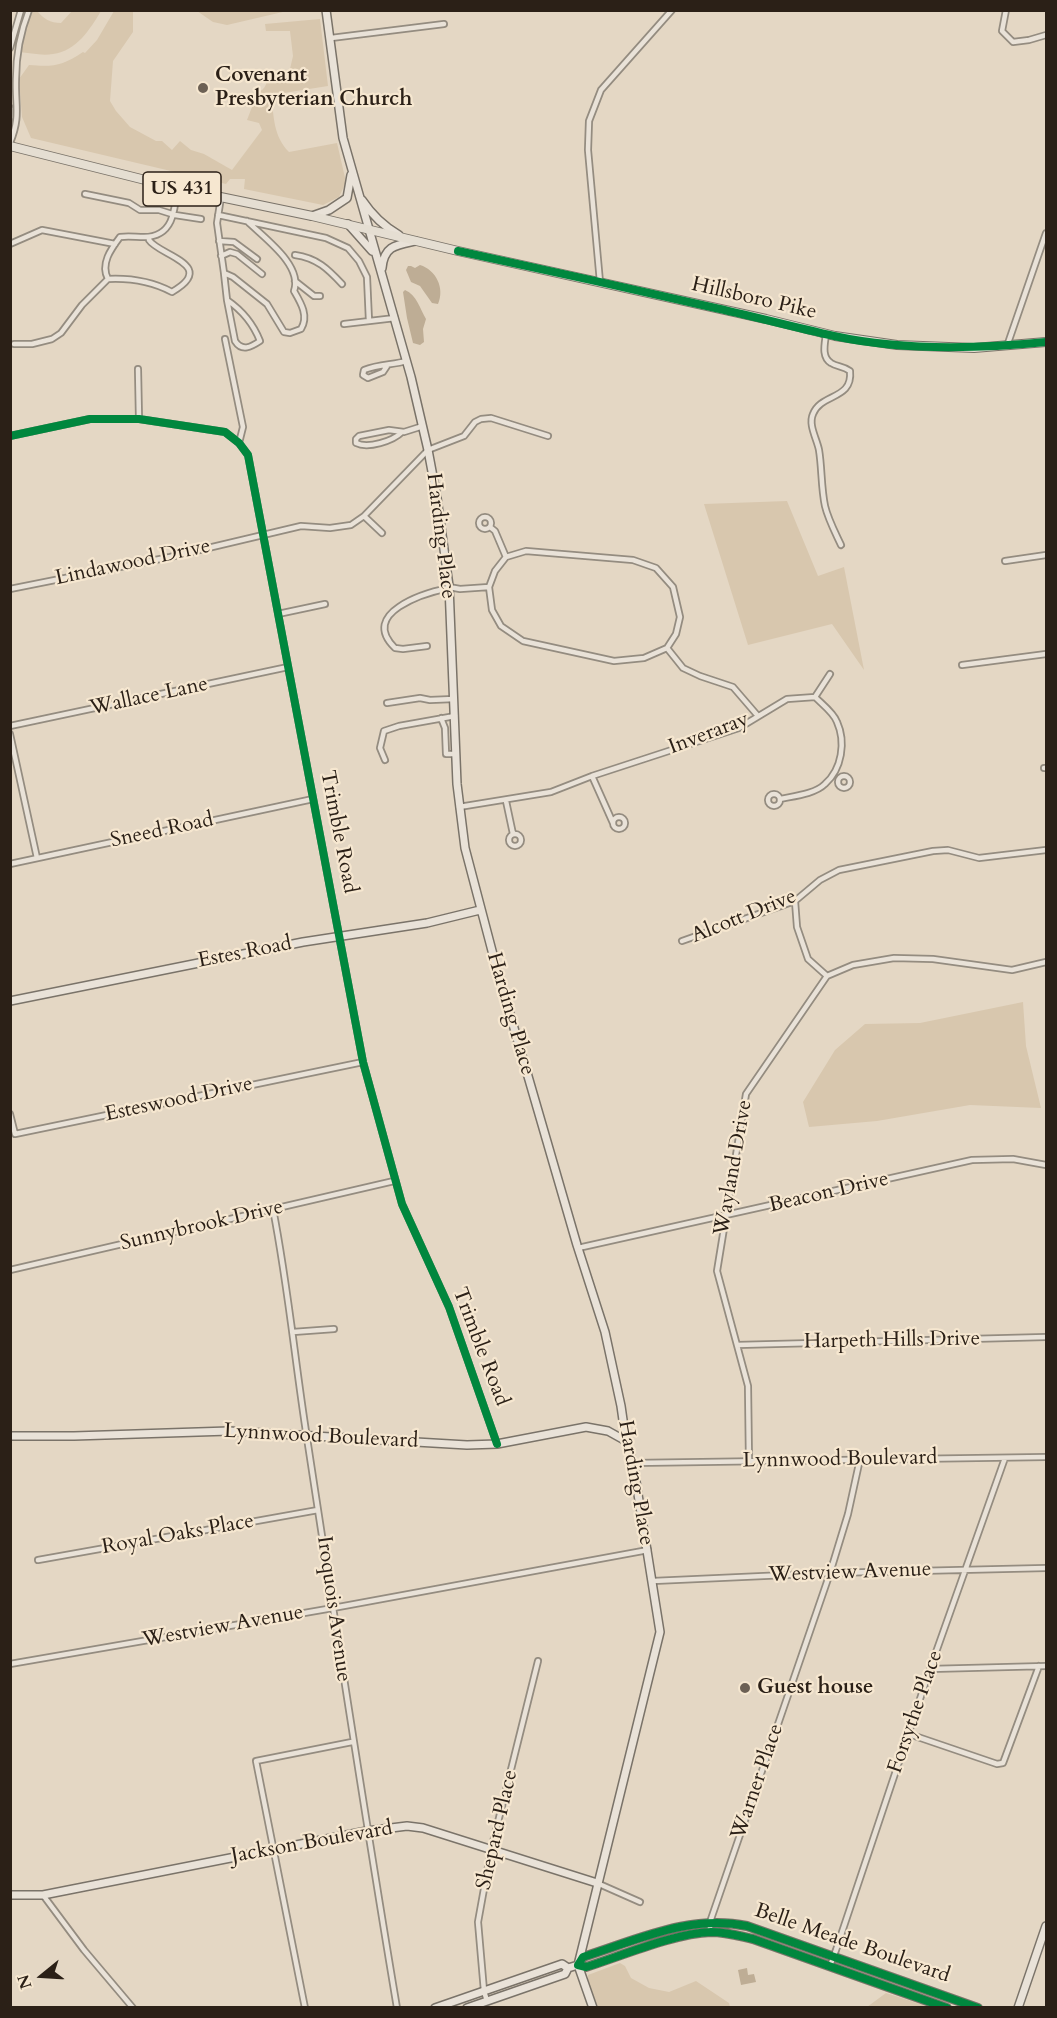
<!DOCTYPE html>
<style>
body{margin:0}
#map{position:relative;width:1057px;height:2018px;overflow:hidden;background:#e4d7c4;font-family:Cardo,serif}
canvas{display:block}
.frame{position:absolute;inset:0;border:12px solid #2b2017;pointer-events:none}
.north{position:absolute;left:12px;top:1946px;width:60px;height:60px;-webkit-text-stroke:4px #f6e7d0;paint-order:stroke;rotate:252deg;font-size:16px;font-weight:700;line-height:24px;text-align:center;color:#2b2017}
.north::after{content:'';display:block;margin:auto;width:21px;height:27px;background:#2b2017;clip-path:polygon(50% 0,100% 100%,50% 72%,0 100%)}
</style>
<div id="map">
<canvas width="1057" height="2018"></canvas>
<div class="frame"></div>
<div class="north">N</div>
</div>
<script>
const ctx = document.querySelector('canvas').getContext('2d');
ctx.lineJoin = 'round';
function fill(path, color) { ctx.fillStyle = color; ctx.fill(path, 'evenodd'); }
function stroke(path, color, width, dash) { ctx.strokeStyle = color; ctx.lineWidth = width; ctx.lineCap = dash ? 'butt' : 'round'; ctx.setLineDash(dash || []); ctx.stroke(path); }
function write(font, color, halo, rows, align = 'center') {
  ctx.font = font + ' Cardo,serif'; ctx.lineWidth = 4.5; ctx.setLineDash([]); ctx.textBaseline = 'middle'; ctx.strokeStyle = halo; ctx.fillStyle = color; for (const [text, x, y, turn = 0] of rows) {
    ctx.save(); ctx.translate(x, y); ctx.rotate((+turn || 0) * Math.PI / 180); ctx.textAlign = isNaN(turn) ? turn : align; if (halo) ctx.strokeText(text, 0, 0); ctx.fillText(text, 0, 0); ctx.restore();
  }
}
fill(new Path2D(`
 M33,11H37C44,19 50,23 61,23L72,11H101C90,29 77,51 53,54C42,56 30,53 19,52L25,27Z
 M114,11H133V32L113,61L110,101L116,111L130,127L156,141H162L172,150L180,141L191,150L204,154L232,170L262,130L259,123L247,120L252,107L250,95C261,92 267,89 267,77L290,69L293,56L290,31H266L265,24L320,19L328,86L271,95C274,116 273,136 289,152L337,143L346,182L339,197L323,205L244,189L245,179H230L226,184L31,138L22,117L19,79L29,65C53,67 62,66 83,52L85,53L97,40Z
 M197,11V10L287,11L227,25L213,22Z
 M787,501L818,576L844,567L864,670L832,624L748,645L704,504Z
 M1023,1002L1026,1046L1041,1108L970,1105L877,1121L809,1127L803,1102L835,1050L865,1024L920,1023Z
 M620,1963L625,1966L631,1978L649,1988L669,1992L696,1981L729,2003L730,2007H598L588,1983V1975Z
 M886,1993L930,2007H867Z`), '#d8c7ae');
fill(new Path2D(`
 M420,265C436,270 445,288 438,304L432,303L420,286L411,282L406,270L408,266H411L415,268Z
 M405,290C417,295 420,309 426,319L423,329L424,342L420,345L413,343L407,318L403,292Z
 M747,1968L748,1975L754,1974L756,1982L741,1985L738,1970Z`), '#bead95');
const street = new Path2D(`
 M1006,10L1002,31L1013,42L1029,40L1046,35
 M331,38L444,24
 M10,48L21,10
 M10,108V118
 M10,143C21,116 15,106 16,79C16,55 20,33 29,10
 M85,194L129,203L140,210H159L175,215L201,219
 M221,197L217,223L224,273L233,277L267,304L284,332L290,333L301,329C309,316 301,303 294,291C303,265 264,238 247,221
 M218,215L326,238L348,248L359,261L367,277L369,321
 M219,241L234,242L257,259
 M10,244L42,230L115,244
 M295,255C317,258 328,269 342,284
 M221,256L230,252L237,254L262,274
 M224,273L227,300C243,311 253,323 260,341C251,347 242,352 235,341L227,300
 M108,279C129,278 153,282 172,292C219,265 158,255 149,240V237
 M295,281L314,296H320
 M600,282L588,150L589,121L601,90L672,10
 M344,324L395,318
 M826,334C825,343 821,357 831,363C837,367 843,366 850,371C853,400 821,393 813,414C808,425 817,439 819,450C822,468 821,487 825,506C828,519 835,532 841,545
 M225,339L243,427L239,443
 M14,344H32L52,339L61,333L82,305L108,279C100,264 111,249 120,237C128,236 136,237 144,237C173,237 175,211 177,188
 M1007,346L1046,233
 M387,366L383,372L368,378L363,375L364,370C379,364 392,365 407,361
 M138,369L139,419
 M402,432C393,441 368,449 356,443V439L359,436L389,430L404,432L423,426
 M10,436L90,419H139L225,432L239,443L248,455L363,1062L402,1204L449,1307L497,1444
 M364,516L382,533
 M479 523a6 6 0 1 1 12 0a6 6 0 1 1-12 0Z
 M490,527L495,531L506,557
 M526,551L633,560L656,568L673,587L680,617L676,634L667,648L644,658L614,661L523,641L501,626L492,610L489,587L495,571L506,557Z
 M1005,561L1046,555
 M449,587L460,589L489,587
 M10,589L170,557L301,526L330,528L351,525L364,516L428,450L464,436L475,422L481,419L491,418L548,436
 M278,614L325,604
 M427,646L403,649L395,648C359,613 424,593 449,588
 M667,648L683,668L700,676L733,687L758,716
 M962,665L1046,654
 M815,697L830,674
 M387,703L420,698L430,700L454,699
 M441,718L445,728L446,754H456
 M10,726L288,667
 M10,734L37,858
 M385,760L380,748L384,731L399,726L455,716
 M1044,768H1046
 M838 782a6 6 0 1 1 12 0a6 6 0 1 1-12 0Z
 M592,776L613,823
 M768 800a6 6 0 1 1 12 0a6 6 0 1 1-12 0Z
 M506,801L513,834
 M459,807L551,792L592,776L739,728L787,699L815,697C822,704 834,713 837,722C846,742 842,769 825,784C815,794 794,796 780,799
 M613 823a6 6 0 1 1 12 0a6 6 0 1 1-12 0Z
 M509 840a6 6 0 1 1 12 0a6 6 0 1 1-12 0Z
 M10,864L313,799
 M795,901L797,927L808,959L827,976
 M682,941L795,901L820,880L839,870L933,851L948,850L979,858L1046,850
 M10,1114L15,1134L363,1062
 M273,1209C288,1285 295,1362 307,1438C336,1628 365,1818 397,2008
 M578,1248L972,1160L1013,1159L1046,1165
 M10,1270L394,1181
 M293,1332L334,1329
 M737,1345L1046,1337
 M749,1461L748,1386L717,1271L746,1094L827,976L853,965L894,958L933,959L1012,970L1046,962
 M633,1463L1046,1457
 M38,1560L318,1510
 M653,1581L830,1573L1046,1568
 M10,1664L333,1608L648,1550
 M930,1669L1046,1666
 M909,1734L997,1764L1003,1763L1039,1666
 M597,1883L640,1902
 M43,1895L84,1950L133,2008
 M710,1932V1922L830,1573L848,1514L860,1459
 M830,1966L836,1950L930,1669L1005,1458
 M487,2001L484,1991L478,1922L491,1850L538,1661
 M305,2008L256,1761L352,1742`);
const secondary = new Path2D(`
 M326,10L343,138L411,377L428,450L437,498L449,586L457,784L465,848L496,966L577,1245L605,1332L621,1406L626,1441L633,1463L660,1632L578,1965L593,2008
 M362,200C372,215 383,226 399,235
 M312,216L329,210L347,198L351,175
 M348,224L372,251
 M382,268C384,246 396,245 415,241
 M10,1001L303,942L427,923L480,910
 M10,1436H74L229,1431L467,1445L497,1444L586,1427L608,1431L626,1441
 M10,1895H43L367,1831L407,1826L423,1828L597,1883
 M580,1963L583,1957C637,1940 690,1914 747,1926L978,2008
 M435,2008L562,1964L568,1968
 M467,2008L565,1974L568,1968L578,1965L586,1967C621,1956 675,1933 711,1932C726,1932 739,1936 753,1939L947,2008
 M1018,2008L1046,1926`);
const primary = new Path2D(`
 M10,146L177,188L312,216L458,251L766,319L835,336L897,345L923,346L974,348L1046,342`);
stroke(street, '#948c80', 8);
stroke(secondary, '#7a7369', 10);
stroke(primary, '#7a7369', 10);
stroke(street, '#e9e2d8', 4.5);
stroke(secondary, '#e9e2d8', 7);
stroke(primary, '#e5ded2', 8);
stroke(new Path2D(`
 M458,251C542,269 627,288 711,307C752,316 793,327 834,336C903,351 977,349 1046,342
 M10,436L90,419H139L225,432L239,443L248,455L363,1062L402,1204L449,1307L497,1444
 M947,2008L753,1939C739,1936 726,1932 711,1932C675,1933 621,1956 586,1967L578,1965L583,1957C637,1940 690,1914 747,1926L978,2008`), '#00873e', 8);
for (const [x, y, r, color] of [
 [203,88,6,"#6c6054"],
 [745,1688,6,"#6c6054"]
]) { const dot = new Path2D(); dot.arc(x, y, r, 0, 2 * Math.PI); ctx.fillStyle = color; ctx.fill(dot); stroke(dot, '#f6e7d0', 2); }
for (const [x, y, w] of [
 [182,189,78]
]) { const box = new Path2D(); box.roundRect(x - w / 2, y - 17, w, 34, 4.5); ctx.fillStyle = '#f6e7d0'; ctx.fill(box); stroke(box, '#2b2017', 1.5); }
write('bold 20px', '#2b2017', null, [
 ["US 431",182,189]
]);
write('bold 21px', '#2b2017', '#f6e7d0', [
 ["Covenant",215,76],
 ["Presbyterian Church",215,100],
 ["Guest house",757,1688]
], 'left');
write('21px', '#2b2017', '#f6e7d0', [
 ["Hillsboro Pike",754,299,13],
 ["Harding Place",440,536,83],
 ["Lindawood Drive",133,563,-12],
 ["Wallace Lane",149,697,-12],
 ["Inveraray",709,734,-21],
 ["Sneed Road",162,831,-12],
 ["Trimble Road",338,832,79],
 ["Alcott Drive",744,917,-22],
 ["Estes Road",245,953,-11],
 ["Harding Place",510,1014,74],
 ["Esteswood Drive",179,1100,-12],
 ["Wayland Drive",734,1168,-80],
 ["Beacon Drive",829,1193,-13],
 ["Sunnybrook Drive",202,1226,-13],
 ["Harpeth Hills Drive",892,1341,-1],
 ["Trimble Road",480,1347,69],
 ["Lynnwood Boulevard",321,1437,3],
 ["Lynnwood Boulevard",840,1460,-1],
 ["Harding Place",635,1483,80],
 ["Royal Oaks Place",178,1535,-10],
 ["Westview Avenue",850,1573,-2],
 ["Iroquois Avenue",333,1609,82],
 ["Westview Avenue",223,1627,-10],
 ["Forsythe Place",916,1712,-71],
 ["Warner Place",758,1782,-71],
 ["Shepard Place",498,1830,-77],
 ["Jackson Boulevard",312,1843,-10],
 ["Belle Meade Boulevard",852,1944,19]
]);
</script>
